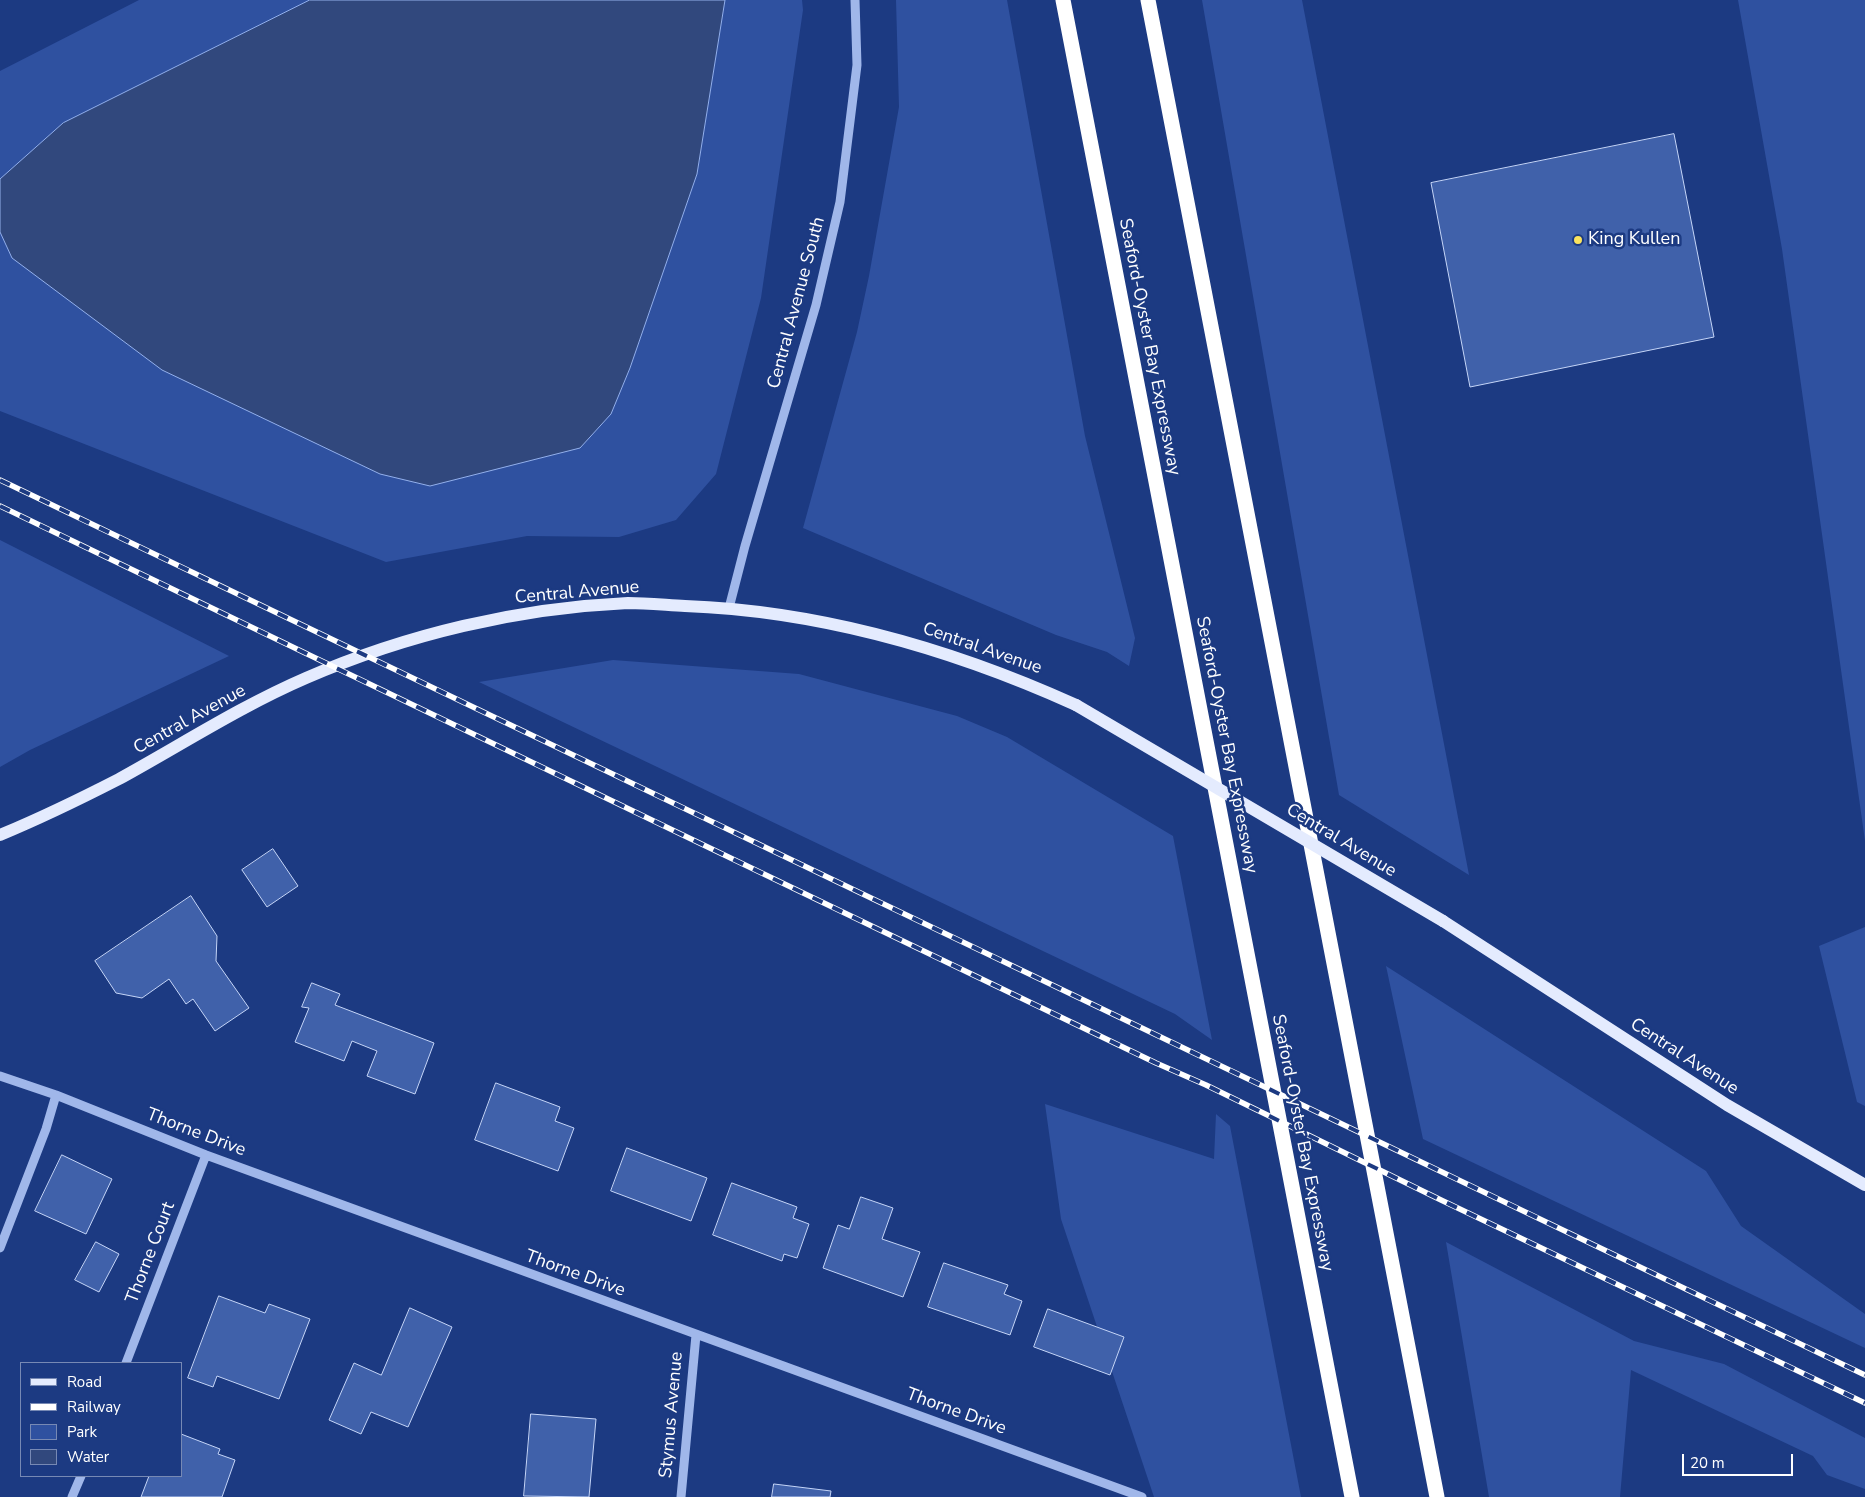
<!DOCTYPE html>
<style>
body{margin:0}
#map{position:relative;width:1865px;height:1497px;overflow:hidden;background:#1c3a82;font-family:"Nunito Sans",sans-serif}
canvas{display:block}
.legend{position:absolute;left:20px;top:1362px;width:162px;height:115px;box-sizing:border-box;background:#1c3a82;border:1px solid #7789b4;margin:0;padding:6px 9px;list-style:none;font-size:15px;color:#fff}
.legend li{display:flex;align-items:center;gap:10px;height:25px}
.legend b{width:25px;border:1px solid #7789b4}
.scale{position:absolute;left:1682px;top:1454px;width:111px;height:22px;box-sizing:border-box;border:2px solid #fff;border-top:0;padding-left:6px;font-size:15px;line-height:18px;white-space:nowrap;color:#fff;-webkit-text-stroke:4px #1c3a82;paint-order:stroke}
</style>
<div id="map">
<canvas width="1865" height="1497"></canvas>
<ul class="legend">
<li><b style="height:6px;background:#e4ebfe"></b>Road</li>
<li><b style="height:6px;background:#fff"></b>Railway</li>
<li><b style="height:14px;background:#2f51a0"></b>Park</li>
<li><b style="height:14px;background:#31487d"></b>Water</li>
</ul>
<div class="scale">20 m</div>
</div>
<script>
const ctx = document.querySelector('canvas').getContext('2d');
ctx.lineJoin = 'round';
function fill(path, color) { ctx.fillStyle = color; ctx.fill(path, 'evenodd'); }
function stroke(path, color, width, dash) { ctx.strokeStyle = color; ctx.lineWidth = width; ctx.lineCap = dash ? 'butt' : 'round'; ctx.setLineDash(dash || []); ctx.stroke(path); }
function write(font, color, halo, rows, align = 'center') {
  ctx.font = font + ' "Nunito Sans",sans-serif'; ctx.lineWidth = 5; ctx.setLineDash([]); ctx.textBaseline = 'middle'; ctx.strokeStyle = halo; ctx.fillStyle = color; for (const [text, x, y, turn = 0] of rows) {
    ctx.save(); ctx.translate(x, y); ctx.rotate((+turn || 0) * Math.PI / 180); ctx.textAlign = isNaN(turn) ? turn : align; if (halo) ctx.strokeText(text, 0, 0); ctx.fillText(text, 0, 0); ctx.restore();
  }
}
fill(new Path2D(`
 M139,0H310L63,123L0,179V71Z
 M725,0H802L803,10L761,298L716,474L676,520L619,537L527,536L386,562L0,411V232L12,258L580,448L611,414L630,368L697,174Z
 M896,0H1007L1085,436L1135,638L1129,666L1107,652L1056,635L803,528L857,332L869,276L899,107Z
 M1202,0H1302L1469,875L1339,795Z
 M1738,0H1865V841L1782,249Z
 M0,540L229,656L30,750L0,767Z
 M613,660L799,674L957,716L1007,737L1173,836L1212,1040L1175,1014L479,682Z
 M1865,927V1106L1857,1102L1819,946Z
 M1386,966L1706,1171L1741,1226L1865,1314V1348L1423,1139Z
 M1045,1104L1214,1159L1216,1114L1230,1126L1301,1497H1154L1061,1219Z
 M1446,1242L1634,1341L1724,1364L1865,1438V1489L1827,1475L1813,1456L1631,1370L1620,1497H1489Z`), '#2f51a0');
const water = new Path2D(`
 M310,0H725L697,174L630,368L611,414L580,448L430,486L380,474L162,370L12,258L0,232V179L63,123Z`);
fill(water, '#31487d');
stroke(water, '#93b0ec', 1);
const building = new Path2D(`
 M1674,134L1714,337L1470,387L1431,183Z
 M273,849L298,886L267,907L242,870Z
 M191,896L217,936L216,961L249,1008L215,1031L193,999L186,1004L169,979L142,998L116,993L95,961Z
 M312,983L340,994L335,1005L434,1043L415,1094L367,1076L377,1051L352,1041L344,1061L295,1042L309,1008L302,1007Z
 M496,1083L560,1107L555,1121L574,1128L558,1171L475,1140Z
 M627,1148L707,1178L691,1221L611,1191Z
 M62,1155L112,1179L86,1234L35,1211Z
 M732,1183L797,1207L793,1218L809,1224L797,1258L784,1254L782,1261L713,1235Z
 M861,1197L893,1208L882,1239L920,1252L903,1297L823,1268L838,1225L849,1229Z
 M96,1242L119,1254L99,1292L75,1280Z
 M944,1263L1008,1285L1004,1294L1022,1301L1010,1335L928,1307Z
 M219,1296L265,1313L269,1304L310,1319L279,1399L217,1376L213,1387L188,1378Z
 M410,1308L452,1327L408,1427L371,1412L361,1434L329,1420L354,1363L381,1375Z
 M1048,1309L1124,1337L1110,1375L1034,1347Z
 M531,1414L596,1419L589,1497L524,1496Z
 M181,1434L220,1449L218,1454L235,1460L222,1497H141L149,1476H181Z
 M774,1484L831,1491L830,1497H772Z`);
fill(building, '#4061aa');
stroke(building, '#c5d5f7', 1);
stroke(new Path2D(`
 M729,608L745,546L816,305L840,202L857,65L855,0
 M0,1076L56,1095L206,1155L1142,1497
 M0,1248L46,1129L56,1095
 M126,1363L206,1155
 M72,1497L81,1476
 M681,1497L696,1335`), '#a0b7ea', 9);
stroke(new Path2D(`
 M0,835C41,818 80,799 119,779C181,745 241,706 306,678C407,634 518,608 628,603C646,603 666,605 685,606C821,611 952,649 1076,705
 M1443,921L1727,1105L1865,1185`), '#e4ebfe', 12);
stroke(new Path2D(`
 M1063,0L1352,1497
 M1148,0L1437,1497`), '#fff', 15);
const rail = new Path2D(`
 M0,480L1865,1375
 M0,506L1156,1063L1206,1085L1441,1200L1865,1403`);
stroke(rail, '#fff', 5.5);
stroke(rail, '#1c3a82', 4, [11]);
stroke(new Path2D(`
 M1076,705L1443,921`), '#e4ebfe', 12);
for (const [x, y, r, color] of [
 [1578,240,5,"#fbe35e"]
]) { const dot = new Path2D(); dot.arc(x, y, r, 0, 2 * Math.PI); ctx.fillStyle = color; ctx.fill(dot); stroke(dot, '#1c3a82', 2); }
write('18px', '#fff', '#1c3a82', [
 ["King Kullen",1588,240]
], 'left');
write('18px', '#fff', '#1c3a82', [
 ["Central Avenue South",797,303,-75],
 ["Seaford-Oyster Bay Expressway",1149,347,79],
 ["Central Avenue",577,593,-5],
 ["Central Avenue",982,649,19],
 ["Central Avenue",190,720,-29],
 ["Seaford-Oyster Bay Expressway",1226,745,79],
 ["Central Avenue",1341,841,31],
 ["Central Avenue",1684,1057,33],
 ["Thorne Drive",196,1133,21],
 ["Seaford-Oyster Bay Expressway",1302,1143,79],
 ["Thorne Court",151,1253,-69],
 ["Thorne Drive",575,1274,20],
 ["Thorne Drive",956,1412,20],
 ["Stymus Avenue",672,1415,-85]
]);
</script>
